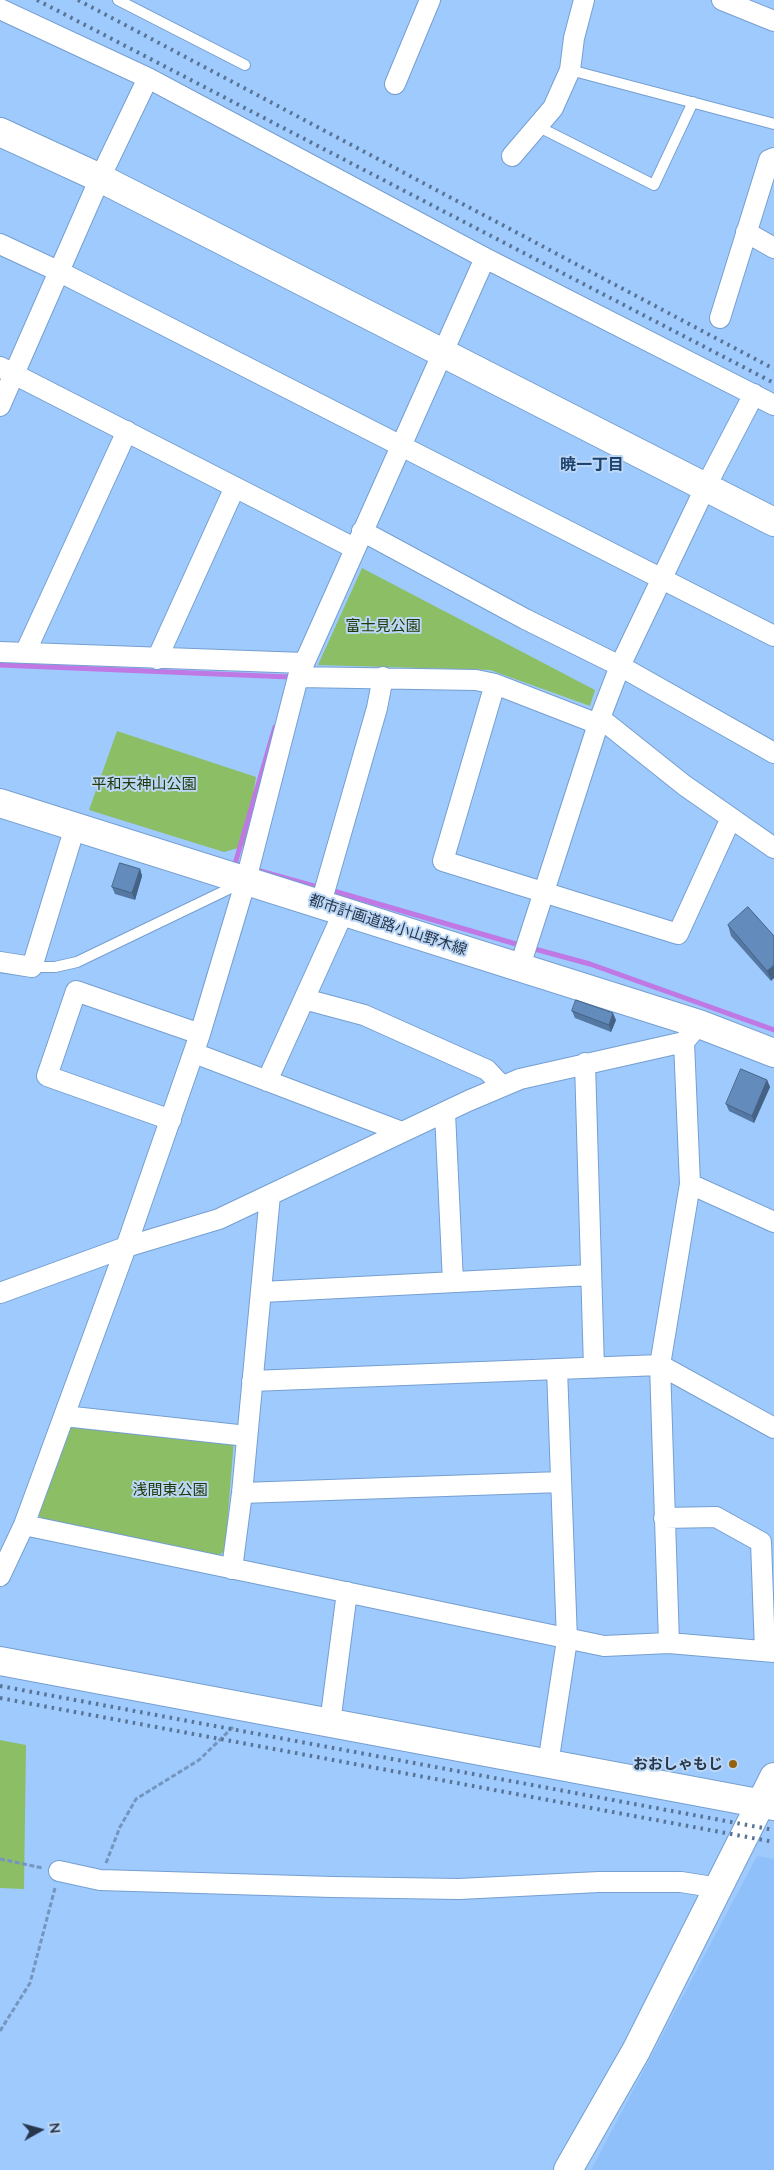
<!DOCTYPE html>
<meta charset="utf-8">
<style>
body{margin:0}
#map{position:relative;width:774px;height:2170px;overflow:hidden;background:#9fcafd;font-family:Lato,sans-serif}
canvas{display:block}
.north{position:absolute;left:15px;top:2105px;width:50px;height:50px;-webkit-text-stroke:4px #bcd6f5;paint-order:stroke;rotate:83deg;font-size:14px;font-weight:700;line-height:20px;text-align:center;color:#27384d}
.north::after{content:'';display:block;margin:auto;width:18px;height:22px;background:#27384d;clip-path:polygon(50% 0,100% 100%,50% 72%,0 100%)}
</style>
<div id="map">
<canvas width="774" height="2170"></canvas>
<div class="north">N</div>
</div>
<script>
const ctx = document.querySelector('canvas').getContext('2d');
ctx.lineJoin = 'round';
function fill(path, color) { ctx.fillStyle = color; ctx.fill(path, 'evenodd'); }
function stroke(path, color, width, dash) { ctx.strokeStyle = color; ctx.lineWidth = width; ctx.lineCap = dash ? 'butt' : 'round'; ctx.setLineDash(dash || []); ctx.stroke(path); }
function write(font, color, halo, rows, align = 'center') {
  ctx.font = font + ' Lato,"Noto Sans JP",sans-serif'; ctx.lineWidth = 4; ctx.setLineDash([]); ctx.textBaseline = 'middle'; ctx.strokeStyle = halo; ctx.fillStyle = color; for (const [text, x, y, turn = 0] of rows) {
    ctx.save(); ctx.translate(x, y); ctx.rotate((+turn || 0) * Math.PI / 180); ctx.textAlign = isNaN(turn) ? turn : align; if (halo) ctx.strokeText(text, 0, 0); ctx.fillText(text, 0, 0); ctx.restore();
  }
}
fill(new Path2D(`
 M757,1856L774,1859V2170H591Z`), '#90c0f9');
fill(new Path2D(`
 M362,568L595,690L590,706L490,670L318,665Z
 M117,731L256,777L245,846L224,852L89,810Z
 M70,1425L234,1440L225,1550L218,1557L45,1523L37,1513Z
 M0,1740L26,1745L24,1889L0,1888Z`), '#8cbe66');
stroke(new Path2D(`
 M0,665L290,677L289,681
 M240,865L235,864L275,727
 M253,869L321,888
 M330,890L523,946
 M531,948L590,964L774,1030`), '#bf78e4', 5);
const lane = new Path2D(`
 M118,0L245,65
 M570,70L774,124
 M539,127L654,185L693,102
 M32,967H55L77,962L239,884`);
const street = new Path2D(`
 M722,0L774,21
 M0,9L148,78L485,258L774,405
 M395,84L430,0
 M512,156L553,108L570,70L574,38L584,0
 M746,232L774,248
 M0,244L58,271L774,636
 M720,318L769,160L774,158
 M0,367L354,548
 M0,406L100,178L148,78
 M362,531L525,619L620,666L774,753
 M0,652L304,663
 M25,653L127,431
 M157,659L235,487
 M298,677L476,680L495,684L598,724
 M495,684L443,861L678,934L731,818
 M600,718L684,785L774,848
 M321,903L377,708L383,677
 M0,962L32,967L75,827
 M520,966L600,718L620,666L706,486L754,394
 M304,999L364,1015L487,1070L502,1086
 M194,1053L402,1132
 M585,1063L594,1368
 M267,1081L344,911
 M445,1113L453,1282
 M171,1120L47,1076L76,991L200,1034
 M690,1184L774,1222
 M262,1292L591,1275
 M0,1293L126,1247L219,1219L468,1101L520,1079L684,1042L699,1024
 M252,1381L660,1365L774,1428
 M64,1416L247,1436
 M242,1493L561,1482
 M664,1518L716,1517L761,1542L765,1651
 M24,1525L604,1646L669,1643L774,1652
 M232,1569L242,1493L270,1195
 M0,1576L24,1525L126,1247L200,1034L246,880L298,677L485,258
 M669,1643L660,1365L690,1184L684,1042
 M330,1723L347,1592
 M548,1764L567,1640L557,1369
 M59,1871L100,1880L332,1887L459,1889L599,1882H681L719,1888`);
const secondary = new Path2D(`
 M0,132L100,178L774,522
 M0,803L699,1024L774,1053
 M0,1661L774,1806
 M568,2170L636,2051L774,1777`);
stroke(lane, '#759fd0', 12);
stroke(street, '#759fd0', 22);
stroke(secondary, '#759fd0', 30);
stroke(new Path2D(`
 M0,1859L43,1868
 M106,1863L120,1827L136,1799L199,1760L233,1727
 M0,2031L30,1983L55,1888`), '#7495bd', 3, [5, 2.5]);
stroke(lane, '#fff', 10);
stroke(street, '#fff', 20);
stroke(secondary, '#fff', 28);
stroke(new Path2D(`
 M37,0L774,383
 M78,0L774,369
 M0,1686L774,1830
 M0,1698L774,1842`), '#587394', 4, [2.5, 5]);
fill(new Path2D(`
 M140,869L142,876L135,900L115,894L112,887Z
 M748,907L771,981L731,936L728,925Z
 M572,1011L616,1020L611,1032L575,1018Z
 M767,1080L770,1087L754,1123L729,1111L726,1104Z`), '#5578a2');
fill(new Path2D(`
 M140,869L142,876L135,900L132,893Z
 M774,965V978L771,981L767,971Z
 M613,1013L616,1020L611,1032L609,1025Z
 M767,1080L770,1087L754,1123L752,1116Z`), '#456284');
const building = new Path2D(`
 M120,863L140,869L132,893L112,887Z
 M748,907L774,936V965L767,971L728,925Z
 M576,1000L613,1013L609,1025L572,1011Z
 M741,1069L767,1080L752,1116L726,1104Z`);
fill(building, '#638cbc');
stroke(building, '#456284', 1);
for (const [x, y, r, color] of [
 [733,1764,5,"#926211"]
]) { const dot = new Path2D(); dot.arc(x, y, r, 0, 2 * Math.PI); ctx.fillStyle = color; ctx.fill(dot); stroke(dot, '#bcd6f5', 2); }
write('15px', '#203909', '#bcd6f5', [
 ["富士見公園",383,626],
 ["平和天神山公園",144,784],
 ["浅間東公園",170,1490]
]);
write('15px', '#27384d', '#bcd6f5', [
 ["都市計画道路小山野木線",388,925,18]
]);
write('bold 15px', '#27384d', '#bcd6f5', [
 ["おおしゃもじ",723,1764]
], 'right');
write('bold 16px', '#1c426d', '#bcd6f5', [
 ["暁一丁目",592,465]
]);
</script>
